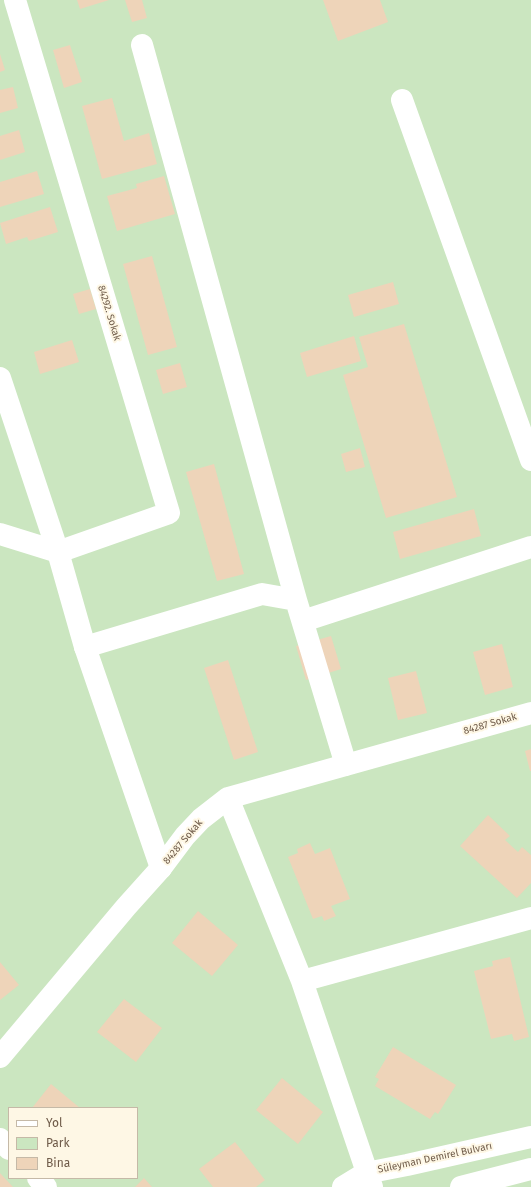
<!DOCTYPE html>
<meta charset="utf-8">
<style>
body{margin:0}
#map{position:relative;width:531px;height:1187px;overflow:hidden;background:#faf3e0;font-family:"Fira Sans",sans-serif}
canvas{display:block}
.legend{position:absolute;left:8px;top:1107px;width:130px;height:72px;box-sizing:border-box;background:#fef7e5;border:1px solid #c5b9a7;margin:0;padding:5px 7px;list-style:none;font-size:12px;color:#6f5b49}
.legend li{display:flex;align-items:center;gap:8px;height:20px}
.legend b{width:20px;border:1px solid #c5b9a7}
</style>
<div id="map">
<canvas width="531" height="1187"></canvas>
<ul class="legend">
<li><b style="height:5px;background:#fff"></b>Yol</li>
<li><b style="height:11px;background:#cbe6c0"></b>Park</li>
<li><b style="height:11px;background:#eed4b9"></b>Bina</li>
</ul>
</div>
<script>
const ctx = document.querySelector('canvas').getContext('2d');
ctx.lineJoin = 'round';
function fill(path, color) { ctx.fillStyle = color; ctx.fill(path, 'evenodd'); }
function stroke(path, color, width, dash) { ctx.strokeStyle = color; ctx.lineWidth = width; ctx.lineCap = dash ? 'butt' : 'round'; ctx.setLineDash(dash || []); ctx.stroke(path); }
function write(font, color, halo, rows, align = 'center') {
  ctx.font = font + ' "Fira Sans",sans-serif'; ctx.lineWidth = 4; ctx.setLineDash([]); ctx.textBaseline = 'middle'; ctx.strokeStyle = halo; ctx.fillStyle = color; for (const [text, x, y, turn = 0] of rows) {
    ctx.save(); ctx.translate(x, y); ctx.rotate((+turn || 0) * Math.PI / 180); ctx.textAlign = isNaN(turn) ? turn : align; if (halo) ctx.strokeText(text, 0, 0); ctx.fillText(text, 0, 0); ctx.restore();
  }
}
fill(new Path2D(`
 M0,0H531V1187H0ZM9,1108H137V1178H9Z`), '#cbe6c0');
fill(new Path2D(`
 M77,0H109L80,9Z
 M125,0H142L147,18L132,22Z
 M323,0H380L388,22L338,41Z
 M70,45L82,82L64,88L53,50Z
 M0,54L5,70L0,72Z
 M13,87L18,108L0,113V90Z
 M112,98L124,141L149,133L157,164L102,179L82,106Z
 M19,130L25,152L0,160V136Z
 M37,171L44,194L0,207V182Z
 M164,176L175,214L117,231L107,196L137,188L136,184Z
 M50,207L58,232L29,241L27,237L6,244L0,223Z
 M152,256L177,347L148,355L123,264Z
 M393,282L399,304L354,317L348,295Z
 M90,289L96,309L79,314L73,294Z
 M404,324L457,497L386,518L343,375L368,367L359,337Z
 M354,336L361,361L307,377L300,353Z
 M72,340L79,362L40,374L34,352Z
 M180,363L187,387L163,394L156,370Z
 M360,448L365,467L346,472L341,454Z
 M214,464L244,574L217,581L186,472Z
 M474,509L481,536L400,559L393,532Z
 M331,636L341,669L306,680L296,646Z
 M502,644L513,687L485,695L473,652Z
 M228,660L258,752L234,760L204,668Z
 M416,671L427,713L398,720L388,678Z
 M531,749V771H530L525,751Z
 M488,815L510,836L505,840L518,852L522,847L531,855V883L517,898L460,846Z
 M310,843L315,854L330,848L350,899L331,906L336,916L324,921L322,916L313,919L288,857L298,853L297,849Z
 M198,911L238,945L212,976L172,943Z
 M510,957L529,1037L514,1041L512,1034L491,1039L474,971L493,966L492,961Z
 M0,962L19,985L0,1000Z
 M124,999L162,1028L136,1062L97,1032Z
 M393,1047L456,1085L438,1114L435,1112L430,1119L375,1086L379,1079L375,1077Z
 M282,1078L323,1112L298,1144L256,1110Z
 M51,1084L80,1108H32Z
 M235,1142L265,1180L256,1187H213L199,1169Z
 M0,1173L13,1187H0Z
 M144,1178L152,1187H135Z`), '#eed4b9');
stroke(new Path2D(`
 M142,45L296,600L346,765
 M402,100L531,460
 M0,534L58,552L169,513L15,0
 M303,621L531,547
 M85,647L262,594L296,600
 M228,798L302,981L372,1187
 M302,981L531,918
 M0,1057L126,907L161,868L185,836L201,819L228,798L531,713
 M0,1139L9,1149
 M38,1178L46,1187`), '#fff', 22);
stroke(new Path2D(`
 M0,378L58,552L85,647L161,868`), '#fff', 22);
stroke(new Path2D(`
 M343,1187L366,1173L407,1165L531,1137
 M461,1187L531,1169`), '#fff', 22);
write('10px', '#6f5b49', '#fef7e5', [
 ["84292. Sokak",109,313,73],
 ["84287 Sokak",490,724,-16],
 ["84287 Sokak",183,842,-50],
 ["Süleyman Demirel Bulvarı",435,1158,-12]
]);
</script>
